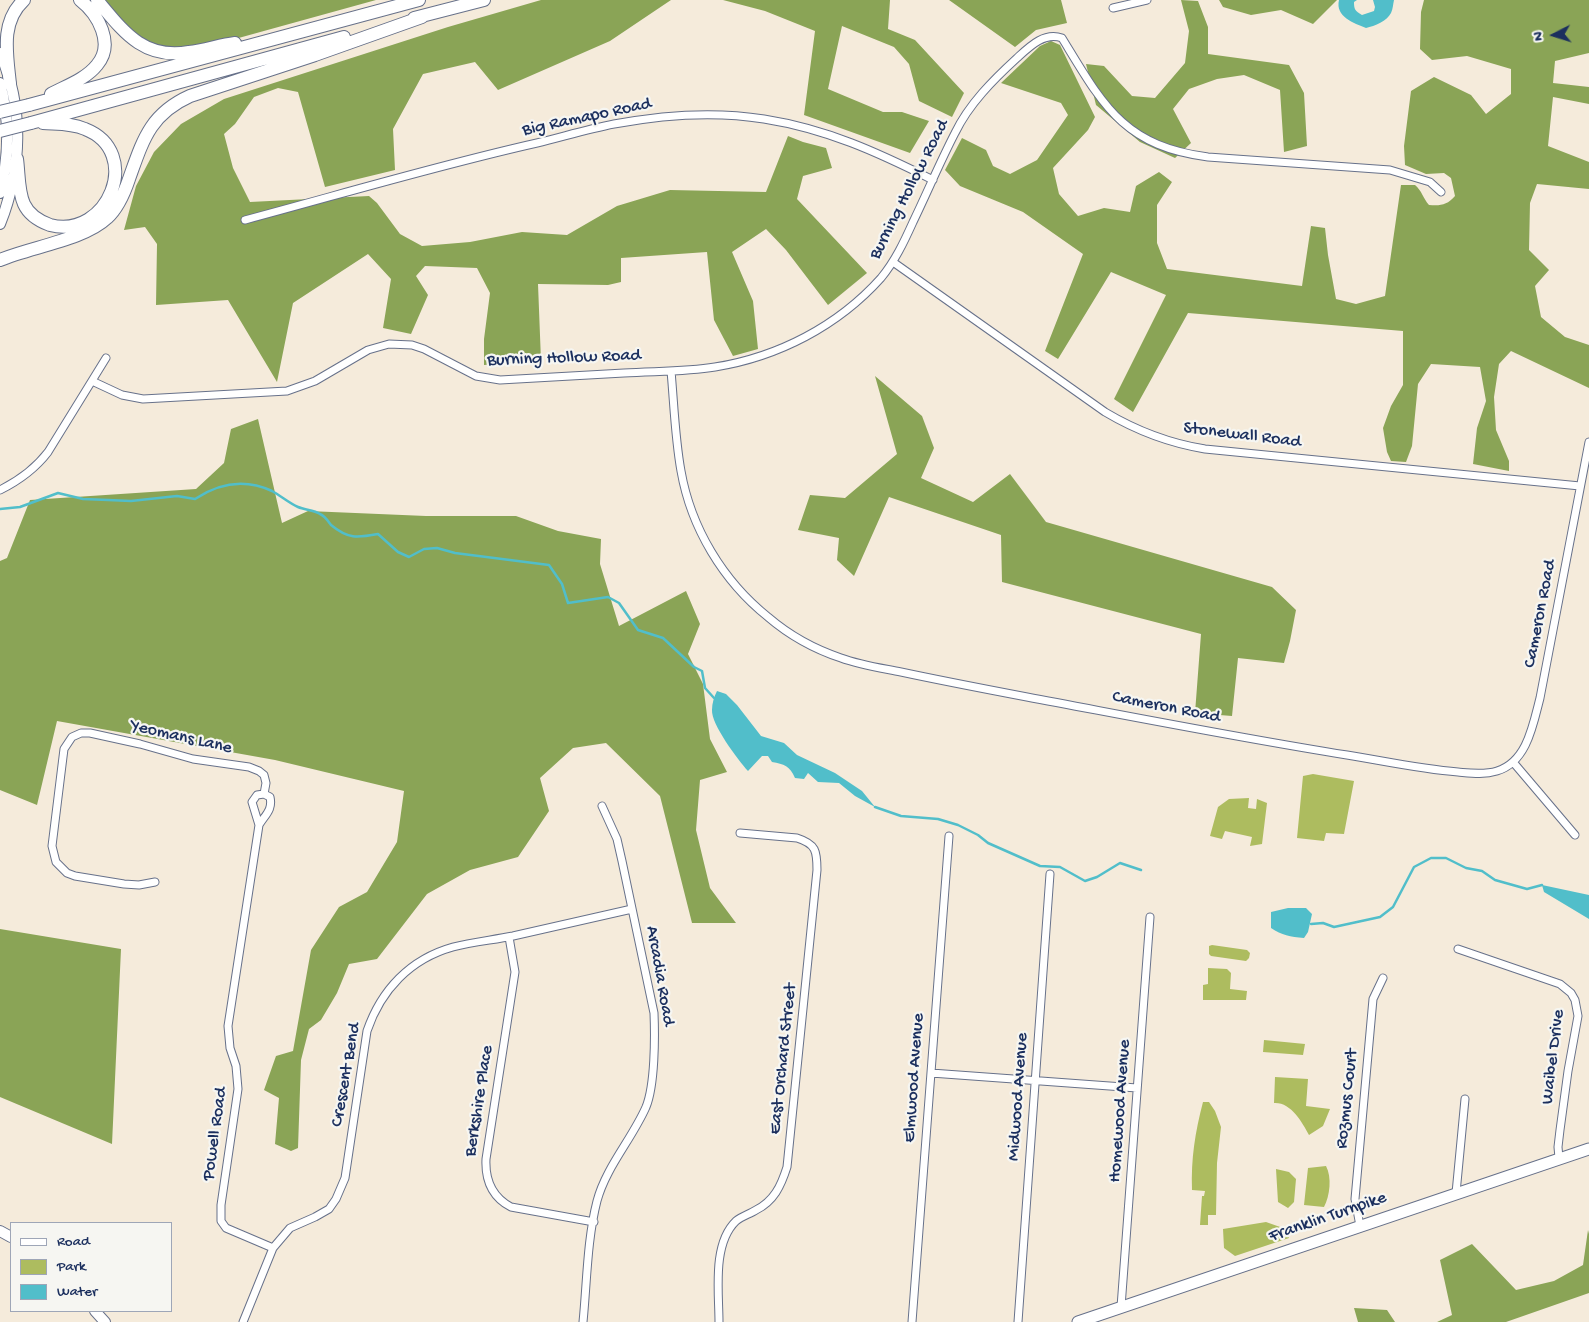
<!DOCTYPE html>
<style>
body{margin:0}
#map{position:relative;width:1589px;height:1322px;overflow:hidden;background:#f5ebdb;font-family:"Gochi Hand",sans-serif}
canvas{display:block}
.legend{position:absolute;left:10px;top:1222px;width:162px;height:90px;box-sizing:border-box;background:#f6f6f2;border:1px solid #9ea6b7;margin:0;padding:6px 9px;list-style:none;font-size:15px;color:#1b2f5e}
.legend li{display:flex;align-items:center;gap:10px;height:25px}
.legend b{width:25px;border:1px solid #9ea6b7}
.north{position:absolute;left:1529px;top:10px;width:50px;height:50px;-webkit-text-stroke:4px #f6f6f2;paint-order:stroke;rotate:265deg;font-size:14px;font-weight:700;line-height:20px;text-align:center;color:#1b2f5e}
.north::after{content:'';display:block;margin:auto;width:18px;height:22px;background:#1b2f5e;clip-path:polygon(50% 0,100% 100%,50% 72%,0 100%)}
</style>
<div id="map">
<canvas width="1589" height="1322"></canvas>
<ul class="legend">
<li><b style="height:6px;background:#fff"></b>Road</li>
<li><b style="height:14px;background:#adbc5f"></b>Park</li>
<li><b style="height:14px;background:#51beca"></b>Water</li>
</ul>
<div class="north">N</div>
</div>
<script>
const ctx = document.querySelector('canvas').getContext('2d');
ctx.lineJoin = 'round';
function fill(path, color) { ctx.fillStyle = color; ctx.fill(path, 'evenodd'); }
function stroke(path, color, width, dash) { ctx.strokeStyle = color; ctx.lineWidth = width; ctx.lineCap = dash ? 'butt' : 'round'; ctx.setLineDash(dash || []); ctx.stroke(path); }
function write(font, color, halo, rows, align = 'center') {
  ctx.font = font + ' "Gochi Hand",sans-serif'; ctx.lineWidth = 4.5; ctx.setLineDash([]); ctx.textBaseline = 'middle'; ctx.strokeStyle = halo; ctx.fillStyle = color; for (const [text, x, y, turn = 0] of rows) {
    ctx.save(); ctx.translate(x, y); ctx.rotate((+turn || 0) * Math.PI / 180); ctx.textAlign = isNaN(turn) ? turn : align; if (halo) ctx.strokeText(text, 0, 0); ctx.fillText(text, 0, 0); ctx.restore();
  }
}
fill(new Path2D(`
 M1313,774L1354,781L1344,834L1326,833L1324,841L1297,838L1303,776Z
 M1249,798L1248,808L1256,809L1257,799L1267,803L1262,844L1250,846L1252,837L1225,831L1222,839L1210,836L1218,807L1229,799Z
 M1212,945L1247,950L1250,953L1249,958L1246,961L1211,956L1209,954V946Z
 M1208,968L1227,969L1231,973L1230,989L1247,991L1246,1000H1203V985L1208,984Z
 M1264,1040L1305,1044L1303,1055L1263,1052Z
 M1275,1077L1308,1079L1306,1106L1330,1109L1323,1126L1309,1135C1302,1122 1291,1102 1274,1103Z
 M1203,1102H1209L1215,1111L1221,1127L1217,1163L1216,1215H1208V1225H1200L1202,1196H1204L1205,1191L1192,1190C1191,1158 1195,1133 1203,1102Z
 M1326,1166C1332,1177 1330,1196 1324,1207L1304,1205L1308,1168Z
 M1276,1169L1289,1172L1296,1179L1294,1202L1288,1208L1278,1202Z
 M1266,1222L1283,1228L1289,1238L1235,1256L1224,1248L1223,1229Z`), '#adbc5f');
fill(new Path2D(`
 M90,0H376L206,47L148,51Z
 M541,0H671L610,41L498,90L475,62L423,74L393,129L395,170L325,187L298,92L278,88L254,97L235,124L224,134L233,168L250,202L369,196L377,203L400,234L422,246L470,242L522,232L567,235L617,206L670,190L766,192L788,136L803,142L826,148L832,168L803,176L797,199L867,273L828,305L786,250L766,229L732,252L753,301L758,349L733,356L714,320L707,252L621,258V282L608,285L538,284L541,361L484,365V339L490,293L477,268L425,266L416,276L428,295L411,334L383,328L391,279L368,254L293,303L277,382L228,300L156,305L157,244L145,227L124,230L136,186L154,152L181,124L224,99L448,27Z
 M723,0H890L888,29L915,40L964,93L952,117L919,101L909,64L894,47L842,26L828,89L883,112H902L929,121L910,153L804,115L815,31L765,11Z
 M949,0H1061L1067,23L1036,30L1015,47Z
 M1181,0L1198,1L1208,27V54L1289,65L1304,93L1307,146L1284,152L1280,90L1244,75L1217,79L1189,89L1173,109L1191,143L1175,158L1140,142L1096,105L1086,64L1104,66L1132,96L1155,98L1185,63L1189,31Z
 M1219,0H1337L1313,24L1281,10L1251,15L1223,7Z
 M1424,0H1589V53L1555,61L1553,83L1589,87V104L1553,97L1548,146L1589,162V189L1537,184L1530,203L1529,250L1549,270L1535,286L1541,317L1565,337L1589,345V388L1511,351L1499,364L1494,397L1496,430L1509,461V471L1473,464L1477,428L1486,401L1480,367L1431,364L1418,384L1412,446L1406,462L1391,461L1387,452L1383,428L1391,406L1403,385V331L1188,313L1133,412L1114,399L1166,295L1111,272L1058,359L1045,351L1083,254L1023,212L960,186L945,170L962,138L986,150L993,166L1010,174L1037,160L1068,115L1061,103L1001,83L1040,46L1051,41L1060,45L1095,117L1088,130L1053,168L1059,194L1078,216L1104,208L1130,212L1136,186L1159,172L1172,182L1157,205V243L1167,269L1302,286L1311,226L1325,228L1328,255L1336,299L1356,304L1385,296L1401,185H1415C1422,191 1423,198 1429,205C1441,206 1447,205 1455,196L1451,178L1444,173L1426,174L1405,165L1404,146L1411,91L1434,77L1471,95L1486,114L1511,94V69L1467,56L1432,60L1420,49L1421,12Z
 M875,376L922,416L934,448L921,478L973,502L1010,474L1046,522L1272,587L1296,610L1290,641L1284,663L1238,658L1232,716L1195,713L1201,634L1002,582L1001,535L889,497L854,576L837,560L839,538L798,530L810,495L845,498L897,454Z
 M258,419L282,523L308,511L426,516H516L558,531L601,539L600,564L619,626L686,591L700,624L688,654L703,684L710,739L727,772L700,780L696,830L710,888L736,923H692L660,796L606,743L573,748L540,778L549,811L518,857L470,870L427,894L377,959L349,964L337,993L321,1020L309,1029L301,1060L298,1148L291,1151L275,1144L279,1098L264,1090L276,1056L293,1051L311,950L339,907L367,892L397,842L404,791L275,760L57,721L37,805L0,790V561L7,558L30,500L196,489L224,463L231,429Z
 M0,929L121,949L112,1144L0,1097Z
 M1588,1230L1589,1234V1293L1506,1322H1437L1452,1315L1440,1260L1472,1244L1516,1290L1554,1281L1583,1265Z
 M1354,1308L1387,1310L1395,1322H1358Z`), '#8aa456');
fill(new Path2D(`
 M1339,0H1357L1354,2C1354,9 1355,11 1362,15L1374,11L1375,7L1373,0H1394C1393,4 1393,9 1391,13C1387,21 1375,26 1366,28C1354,23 1335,17 1339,0Z
 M717,691L726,694L737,705L761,736L784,743L797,755L835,773L862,791L875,807L855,796L839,783L818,782L808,773L804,779L795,778C790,766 784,764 772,762L768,756H762L748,771C738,760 711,724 712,710C712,703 714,697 717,691Z
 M1542,885L1589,895V919L1544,892Z
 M1288,908H1306L1312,914L1308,932L1304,938C1290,937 1282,935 1271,928V912Z`), '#51beca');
stroke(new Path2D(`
 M0,509L20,507L58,493L83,499L108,500L131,501L177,496L195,499C219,483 244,478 272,491C281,496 289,503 298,507C305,510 314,510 320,514C325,516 328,521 331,525C348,539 357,538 378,534L398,552L409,557L424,549L437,548L455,553L549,565L562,584L568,603L608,597L619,603L638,630L663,638L694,667L702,671L705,688L714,698
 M875,807L901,816L938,819L958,825L978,835L988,843L1040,866L1060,867L1085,881L1097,877L1120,863L1141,870
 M1311,924L1323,923L1334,927L1380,917L1393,907L1414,867L1431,858H1446L1466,868L1482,871L1495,880L1527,889L1542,885`), '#51beca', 2.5);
const minor = new Path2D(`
 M1113,8L1147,0
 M245,220C342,194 439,165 537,143C562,137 588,129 614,124C662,115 715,111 764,119C827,129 877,152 933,180
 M893,262L1105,412C1137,431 1168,443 1205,449L1580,486
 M671,371C674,404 675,438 681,471C691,528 723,581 768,617C789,635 814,649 841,658C860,665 881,668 901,672C943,681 985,689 1027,697C1134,717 1240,738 1347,755C1384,761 1420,769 1458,772C1470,773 1484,775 1497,771C1527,762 1533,725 1540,698L1589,442
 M92,381L122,395L143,399L287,391L315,381L368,350L389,344L412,345L424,349L476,376L500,380C541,378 583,375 624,373C654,371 685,372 715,367C778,357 838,326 881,278C895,261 904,242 913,222C927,193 940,162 955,133C969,104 993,80 1017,58C1030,46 1044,32 1062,38C1103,105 1123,146 1208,157L1390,170L1430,182L1441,192
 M0,490C20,480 35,469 48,452L106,358
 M1513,762L1575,835
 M259,825L252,802L257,795L264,794L270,797C273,810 265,815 259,825L228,1026L230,1048L236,1066L238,1089L221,1205V1221L226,1228L273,1248
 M155,882L139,885L124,884L75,876L67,873L56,862L52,846L63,757L64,749L72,737L81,733H90L140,744L193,759L249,767L259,771L264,775L266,783L264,794
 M509,937L515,972L486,1159C485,1180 492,1197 511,1207L594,1222
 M1458,949L1560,984L1571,993L1575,1000L1578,1016L1568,1071L1560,1130L1558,1147L1559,1158
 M931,1073L1137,1088
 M1456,1193L1465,1099
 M1360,1226L1355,1199L1373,999L1383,978
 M1121,1307L1150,917
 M243,1322L273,1248L290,1228L315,1217L329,1209L336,1199L345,1178L367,1031C381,990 410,959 453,947C472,942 493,940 513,936C552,927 592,918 632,909
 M583,1322C587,1282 587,1240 597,1201C606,1167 632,1139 646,1107C655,1085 655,1037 654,1013L622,861L617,839L602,806
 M719,1322C719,1292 712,1244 736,1221C742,1216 750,1214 756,1210C774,1201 781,1186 787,1167L817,870C817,851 816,844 797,838L740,833
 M912,1322L949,836
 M1018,1322L1050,874`);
const secondary = new Path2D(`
 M0,53C24,107 22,169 0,224
 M0,83C10,120 9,157 0,193
 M0,1231L11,1237
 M95,1311L105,1322`);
const primary = new Path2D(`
 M1078,1322L1589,1149`);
const trunk = new Path2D(`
 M97,0C123,31 143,60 189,52C205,50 220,45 235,43
 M414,18L484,0
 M10,84C7,54 0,22 24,0
 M51,94C66,86 86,79 97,65C115,44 98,14 80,0
 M29,105L419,0
 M31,123L344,37
 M17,159C19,173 18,191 24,204C29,215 39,221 50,225C108,240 144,152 85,129C72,123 57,124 43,123
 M0,260C30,247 84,240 107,218C118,208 124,194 129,179C143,140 150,114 190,96L315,55L422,17`);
stroke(minor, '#67718a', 9);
stroke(secondary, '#67718a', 12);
stroke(primary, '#67718a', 13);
stroke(trunk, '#67718a', 14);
stroke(minor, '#fff', 7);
stroke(secondary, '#fff', 10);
stroke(primary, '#fff', 11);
stroke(trunk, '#fff', 12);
const trunkBridge = new Path2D(`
 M0,112L29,105
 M0,131L31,123`);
stroke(trunkBridge, '#67718a', 14, []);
stroke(trunkBridge, '#fff', 12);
write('18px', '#1b2f5e', '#f6f6f2', [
 ["Big Ramapo Road",587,118,-12],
 ["Burning Hollow Road",910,190,-63],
 ["Burning Hollow Road",564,359,-2],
 ["Stonewall Road",1242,436,7],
 ["Cameron Road",1541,614,-79],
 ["Cameron Road",1166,708,11],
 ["Yeomans Lane",181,738,13],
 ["Arcadia Road",659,976,80],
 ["Waibel Drive",1554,1057,-83],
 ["East Orchard Street",784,1059,-84],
 ["Crescent Bend",347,1075,-80],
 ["Elmwood Avenue",915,1078,-86],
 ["Midwood Avenue",1019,1097,-86],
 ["Rozmus Court",1348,1099,-84],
 ["Berkshire Place",480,1101,-81],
 ["Homewood Avenue",1121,1111,-86],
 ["Powell Road",216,1134,-82],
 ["Franklin Turnpike",1328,1218,-19]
]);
</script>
